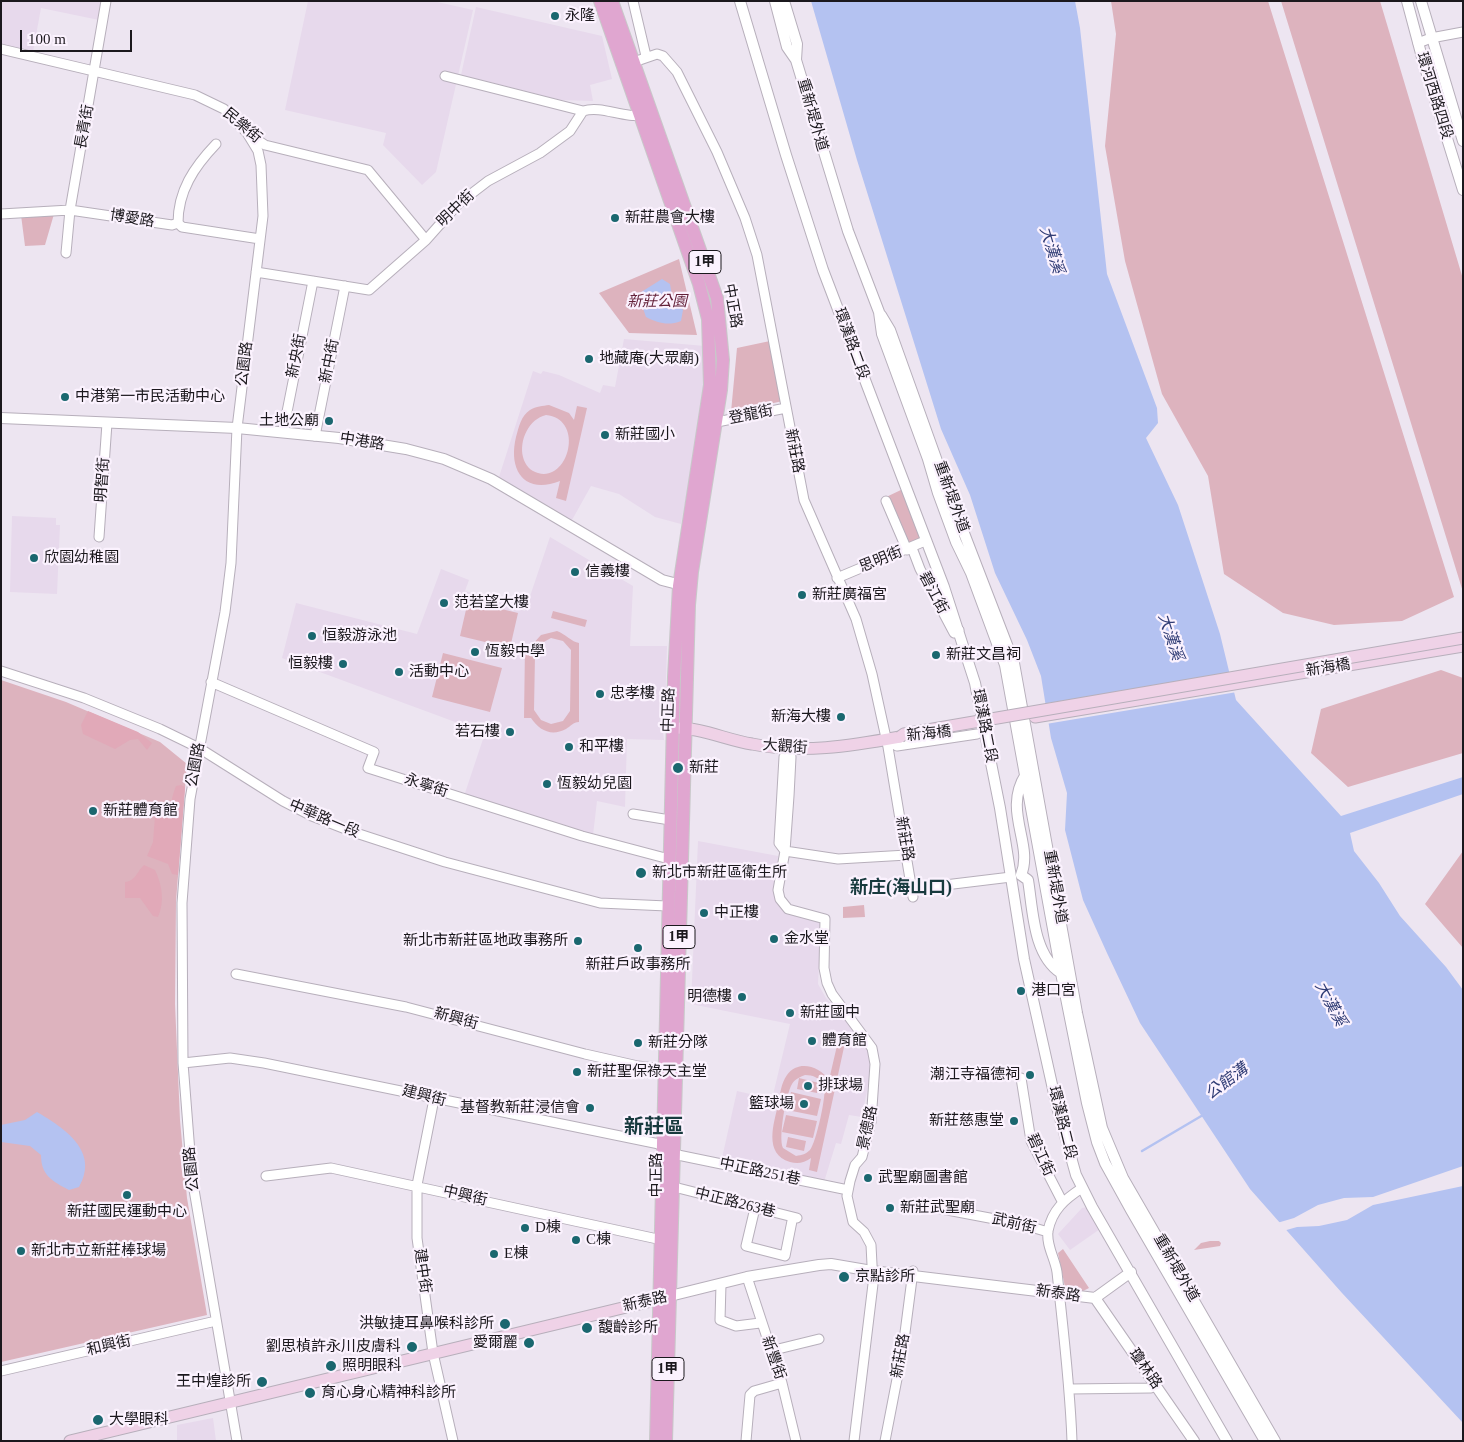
<!DOCTYPE html>
<meta charset="utf-8">
<style>
body{margin:0}
#map{position:relative;width:1464px;height:1442px;overflow:hidden;background:#ede5f1;font-family:"Times New Roman",serif}
canvas{display:block}
.frame{position:absolute;inset:0;border:2px solid #1b181d;pointer-events:none}
.scale{position:absolute;left:20px;top:30px;width:112px;height:22px;box-sizing:border-box;border:2px solid #1b181d;border-top:0;padding-left:6px;font-size:15px;line-height:18px;white-space:nowrap;color:#1b181d;-webkit-text-stroke:4px #fbf2fe;paint-order:stroke}
</style>
<div id="map">
<canvas width="1464" height="1442"></canvas>
<div class="frame"></div>
<div class="scale">100 m</div>
</div>
<script>
const ctx = document.querySelector('canvas').getContext('2d');
ctx.lineJoin = 'round';
function fill(path, color) { ctx.fillStyle = color; ctx.fill(path, 'evenodd'); }
function stroke(path, color, width, dash) { ctx.strokeStyle = color; ctx.lineWidth = width; ctx.lineCap = dash ? 'butt' : 'round'; ctx.setLineDash(dash || []); ctx.stroke(path); }
function write(font, color, halo, rows, align = 'center') {
  ctx.font = font + ' "Times New Roman","Noto Sans TC",serif'; ctx.lineWidth = 4.5; ctx.setLineDash([]); ctx.textBaseline = 'middle'; ctx.strokeStyle = halo; ctx.fillStyle = color; for (const [text, x, y, turn = 0] of rows) {
    ctx.save(); ctx.translate(x, y); ctx.rotate((+turn || 0) * Math.PI / 180); ctx.textAlign = isNaN(turn) ? turn : align; if (halo) ctx.strokeText(text, 0, 0); ctx.fillText(text, 0, 0); ctx.restore();
  }
}
fill(new Path2D(`
 M1,1H102L99,20L41,8L33,52L1,45Z
 M308,1H433L473,10L436,172L422,185L383,145L386,133L285,110Z
 M476,7L602,36L612,79L590,85L593,101L561,100L461,75Z
 M624,339L705,346L707,386L681,524L655,517L619,494L591,486L572,520L499,477L533,371L541,374L543,371L559,375L600,393L603,385L615,387Z
 M12,516L56,518V525H60L57,594L10,592Z
 M550,537L633,586L630,646H667L665,715L661,716L664,740L627,739L625,807L597,801L593,835L464,796L485,733L282,658L296,603L417,634L441,569L469,580L465,591L525,611Z
 M698,841L778,856L775,890L787,912L821,923L818,984L826,998L850,1023L869,1048L872,1064L862,1117L849,1115L841,1144L836,1143L824,1182L722,1158L737,1091L772,1099L790,1024L691,1004Z
 M1088,1207L1100,1229L1070,1250L1058,1234L1082,1208Z
 M213,1418L216,1441H177V1425Z`), '#e7d9ec');
fill(new Path2D(`
 M1111,1H1268L1454,597L1402,621L1334,625L1283,613L1224,574L1208,476L1162,394L1125,261L1105,146L1116,34Z
 M1281,1H1380L1463,279V592Z
 M54,214L45,245L25,246L21,215Z
 M679,259L697,335L629,333L599,293Z
 M770,341L783,401L731,412L737,348Z
 M549,405L569,413L574,420L577,406L587,408L566,501L556,498L560,481C524,495 508,470 516,437C519,426 521,416 530,410C536,406 543,406 549,405ZM546,415C585,419 569,482 538,473C530,471 525,465 523,457C519,440 529,419 546,415Z
 M903,489L922,540L907,547L882,499Z
 M468,601L518,613L510,648L460,636Z
 M553,611L587,620L585,627L551,618Z
 M557,631C565,634 572,642 579,643V722C573,722 571,726 566,729C551,737 539,730 531,718H524L525,646H531L541,635ZM551,638L563,641L571,650L570,711L563,721L551,724L541,720L534,710L535,655L540,644Z
 M443,653L502,668L490,712L432,697Z
 M1441,670L1463,678V753L1348,787L1311,753L1321,709Z
 M1,680L66,702L160,742L187,764L176,901L175,1004L180,1120L187,1198L207,1315L1,1362Z
 M1463,851V948L1425,904Z
 M864,905L865,917L843,918V907Z
 M839,1037L846,1038L817,1172L809,1170L811,1158C804,1163 798,1164 790,1162C763,1154 774,1123 778,1105C780,1095 781,1083 787,1075C799,1059 820,1067 829,1080ZM805,1075C813,1075 820,1078 824,1086C827,1094 816,1143 810,1150C806,1154 802,1155 796,1156L783,1148C778,1138 786,1094 792,1084C795,1079 800,1077 805,1075Z
 M799,1078L819,1083L817,1093L797,1089Z
 M791,1092L821,1099L817,1116L787,1110Z
 M786,1115L817,1121L813,1138L782,1132Z
 M788,1137L806,1141L804,1151L786,1147Z
 M1210,1241H1219L1221,1243L1220,1246L1194,1250L1201,1243Z
 M1063,1249L1089,1288L1083,1291L1065,1287L1058,1253Z`), '#ddb3be');
fill(new Path2D(`
 M88,711L138,732L152,743L147,750L138,739L130,740L115,749L83,734L81,725Z
 M181,785L185,787L178,875L172,874L168,864L147,856L153,842L155,816C175,810 169,802 176,786Z
 M144,865L155,870C162,884 165,902 158,917L153,916L140,898H125V882C136,881 137,871 144,865Z`), '#e1a9b8');
fill(new Path2D(`
 M811,1H1075L1080,28L1107,274L1157,408L1158,423L1146,438L1178,505L1220,634L1236,700L1341,816L1463,777V794L1350,833L1354,851L1379,883L1400,916L1446,967L1463,990V1423L1342,1293L1250,1189L1140,1023L1107,953L1083,900L1065,830L1067,793L1051,738L1041,676L1027,640L995,573L970,495L941,429L857,160Z
 M662,279L670,284L672,296L683,310L681,321C668,326 658,323 646,317L638,294Z
 M37,1112C64,1128 100,1151 79,1187L69,1190C52,1181 41,1175 41,1155L30,1146L1,1142V1125L25,1120Z`), '#b4c2f1');
fill(new Path2D(`
 M1232,672L1237,692L1046,724L1043,704Z
 M1463,1166V1186L1373,1205L1347,1220L1319,1226L1297,1227L1283,1231L1277,1223L1294,1218L1318,1205L1344,1198L1373,1197Z`), '#ede5f1');
stroke(new Path2D(`
 M1142,1151L1203,1115`), '#b4c2f1', 2.5);
const minor = new Path2D(`
 M633,1L646,56
 M1418,43L1431,38L1463,32
 M1,49L195,95L224,109L247,133L265,145L368,170L426,240
 M628,64L657,54L663,56L677,72L717,152L745,218L757,255L804,500L856,619L872,674L888,747L913,897
 M445,76L583,111
 M1,214L70,210L172,225L178,223L182,227L260,239
 M178,223C178,191 194,167 216,144
 M66,253L70,210L106,1
 M256,272L369,290L426,240L458,204L488,181L540,153L570,131L583,111C604,105 624,120 646,114
 M717,422L786,408
 M283,432L313,281
 M315,436L345,286
 M886,501L907,550
 M99,537L107,423
 M912,548L920,569L954,633L959,630
 M837,578L925,541
 M1,671L84,698L160,729L199,748L283,801L312,816L356,833L445,862L600,903L667,906
 M211,682L374,752L368,768L582,836L669,859
 M886,740L897,746L977,734
 M789,749L791,757L789,796L785,851L778,890L780,899L788,909L825,919L824,968L827,983L832,994L872,1048L875,1064L871,1122L862,1157L855,1165L850,1181L847,1196L853,1222L864,1232L871,1245L873,1284L854,1441
 M633,814L670,820
 M785,851L838,859L907,855
 M785,851L779,843L784,757L789,749
 M912,889L1011,877
 M236,974L406,1007L585,1054L638,1066L669,1070
 M183,1063L230,1058L264,1063L664,1145
 M1021,1078L1031,1141L1062,1201
 M434,1099L417,1185V1238L433,1353L453,1441
 M673,1154L848,1190
 M266,1176L331,1168L662,1240
 M674,1187L797,1218
 M921,1205L1021,1224L1048,1232
 M755,1208L746,1246L785,1256L792,1221
 M747,1277L782,1383L796,1441
 M721,1284L720,1320L736,1326L760,1323
 M770,1351L819,1339
 M1,1371L216,1321
 M1070,1389L1151,1388L1156,1385
 M237,1441L192,1178L183,1063L182,903L190,799L225,612L231,563L237,428L263,216L261,165L258,151L247,133
 M746,1441L750,1395L754,1391L782,1383
 M885,1441L903,1348L913,1271
 M1072,1441C1070,1384 1063,1329 1057,1272C1055,1258 1046,1246 1048,1231C1052,1210 1065,1199 1082,1188`);
const tertiary = new Path2D(`
 M740,1L786,155L823,270L944,587L975,683L1000,808L1024,959L1057,1107L1076,1175L1092,1207L1227,1441
 M775,1L787,47L796,60L848,231L879,312L882,334L928,459L938,493L956,542L971,573L1005,665L1061,973L1087,1103L1097,1142L1105,1163L1131,1210L1265,1441
 M784,1L797,44L796,60
 M1407,1L1423,61L1463,190
 M1421,1L1463,141
 M881,315L890,330L947,489L1014,663L1077,1013L1102,1128L1123,1178L1275,1441
 M1,418L237,428L339,438L406,449L444,459L491,479L662,580L685,586
 M1021,875L1028,880C1033,910 1033,955 1061,973
 M1021,875C1034,844 1002,811 1026,774
 M670,1296L747,1277L819,1265L831,1264L872,1271L1095,1298L1131,1272
 M1095,1298L1194,1441`);
const secondary = new Path2D(`
 M1035,717L1463,646
 M677,728C702,728 727,740 752,744C802,754 850,746 900,737
 M70,1441L668,1297`);
const primary = new Path2D(`
 M600,1L699,284L708,319L710,385L679,586L674,677L656,1441
 M612,1L717,298L723,360L721,390L692,572L689,605L666,1441`);
stroke(minor, '#b7afbb', 11);
stroke(tertiary, '#b7afbb', 12);
stroke(secondary, '#b7afbb', 13);
stroke(primary, '#c8c8c9', 14);
stroke(minor, '#fff', 9);
stroke(tertiary, '#fff', 10);
stroke(secondary, '#efd2e7', 11);
stroke(primary, '#e0a6d0', 12);
const secondaryBridge = new Path2D(`
 M900,737L904,734L1463,638`);
stroke(secondaryBridge, '#b7afbb', 13, []);
stroke(secondaryBridge, '#efd2e7', 11);
for (const [x, y, r, color] of [
 [555,16,5,"#1a676f"],
 [615,218,5,"#1a676f"],
 [589,359,5,"#1a676f"],
 [65,397,5,"#1a676f"],
 [329,421,5,"#1a676f"],
 [605,435,5,"#1a676f"],
 [34,558,5,"#1a676f"],
 [575,572,5,"#1a676f"],
 [802,595,5,"#1a676f"],
 [444,603,5,"#1a676f"],
 [312,636,5,"#1a676f"],
 [475,652,5,"#1a676f"],
 [936,655,5,"#1a676f"],
 [343,664,5,"#1a676f"],
 [399,672,5,"#1a676f"],
 [600,694,5,"#1a676f"],
 [841,717,5,"#1a676f"],
 [510,732,5,"#1a676f"],
 [569,747,5,"#1a676f"],
 [678,768,6,"#1a676f"],
 [547,784,5,"#1a676f"],
 [93,811,5,"#1a676f"],
 [641,873,6,"#1a676f"],
 [704,913,5,"#1a676f"],
 [774,939,5,"#1a676f"],
 [578,941,5,"#1a676f"],
 [638,948,5,"#1a676f"],
 [1021,991,5,"#1a676f"],
 [742,997,5,"#1a676f"],
 [790,1013,5,"#1a676f"],
 [812,1041,5,"#1a676f"],
 [638,1043,5,"#1a676f"],
 [577,1072,5,"#1a676f"],
 [1030,1075,5,"#1a676f"],
 [808,1086,5,"#1a676f"],
 [804,1104,5,"#1a676f"],
 [590,1108,5,"#1a676f"],
 [1014,1121,5,"#1a676f"],
 [868,1178,5,"#1a676f"],
 [127,1195,5,"#1a676f"],
 [890,1208,5,"#1a676f"],
 [525,1228,5,"#1a676f"],
 [576,1240,5,"#1a676f"],
 [21,1251,5,"#1a676f"],
 [494,1254,5,"#1a676f"],
 [844,1277,6,"#1a676f"],
 [505,1324,6,"#1a676f"],
 [587,1328,6,"#1a676f"],
 [529,1343,6,"#1a676f"],
 [412,1347,6,"#1a676f"],
 [331,1366,6,"#1a676f"],
 [262,1382,6,"#1a676f"],
 [310,1393,6,"#1a676f"],
 [98,1420,6,"#1a676f"]
]) { const dot = new Path2D(); dot.arc(x, y, r, 0, 2 * Math.PI); ctx.fillStyle = color; ctx.fill(dot); stroke(dot, '#fbf2fe', 2); }
for (const [x, y, w] of [
 [705,262,32],
 [679,937,32],
 [668,1369,32]
]) { const box = new Path2D(); box.roundRect(x - w / 2, y - 11.5, w, 23, 4); ctx.fillStyle = '#fbf2fe'; ctx.fill(box); stroke(box, '#1b181d', 1); }
write('bold 14px', '#1b181d', null, [
 ["1甲",705,262],
 ["1甲",679,937],
 ["1甲",668,1369]
]);
write('15px', '#1b181d', '#fbf2fe', [
 ["永隆",565,16],
 ["新莊農會大樓",625,218],
 ["地藏庵(大眾廟)",599,359],
 ["中港第一市民活動中心",75,397],
 ["土地公廟",319,421,"right"],
 ["新莊國小",615,435],
 ["欣園幼稚園",44,558],
 ["信義樓",585,572],
 ["新莊廣福宮",812,595],
 ["范若望大樓",454,603],
 ["恒毅游泳池",322,636],
 ["恆毅中學",485,652],
 ["新莊文昌祠",946,655],
 ["恒毅樓",333,664,"right"],
 ["活動中心",409,672],
 ["忠孝樓",610,694],
 ["新海大樓",831,717,"right"],
 ["若石樓",500,732,"right"],
 ["和平樓",579,747],
 ["新莊",689,768],
 ["恆毅幼兒園",557,784],
 ["新莊體育館",103,811],
 ["新北市新莊區衛生所",652,873],
 ["中正樓",714,913],
 ["金水堂",784,939],
 ["新北市新莊區地政事務所",568,941,"right"],
 ["新莊戶政事務所",638,965,"center"],
 ["港口宮",1031,991],
 ["明德樓",732,997,"right"],
 ["新莊國中",800,1013],
 ["體育館",822,1041],
 ["新莊分隊",648,1043],
 ["新莊聖保祿天主堂",587,1072],
 ["潮江寺福德祠",1020,1075,"right"],
 ["排球場",818,1086],
 ["籃球場",794,1104,"right"],
 ["基督教新莊浸信會",580,1108,"right"],
 ["新莊慈惠堂",1004,1121,"right"],
 ["武聖廟圖書館",878,1178],
 ["新莊武聖廟",900,1208],
 ["新莊國民運動中心",127,1212,"center"],
 ["D棟",535,1228],
 ["C棟",586,1240],
 ["新北市立新莊棒球場",31,1251],
 ["E棟",504,1254],
 ["京點診所",855,1277],
 ["洪敏捷耳鼻喉科診所",494,1324,"right"],
 ["馥齡診所",598,1328],
 ["愛爾麗",518,1343,"right"],
 ["劉思楨許永川皮膚科",401,1347,"right"],
 ["照明眼科",342,1366],
 ["王中煌診所",251,1382,"right"],
 ["育心身心精神科診所",321,1393],
 ["大學眼科",109,1420]
], 'left');
write('15px', '#1b181d', '#fbf2fe', [
 ["環河西路四段",1434,96,73],
 ["重新堤外道",812,115,74],
 ["民樂街",242,126,40],
 ["長青街",85,127,-80],
 ["明中街",456,209,-44],
 ["博愛路",132,219,9],
 ["中正路",732,306,80],
 ["環漢路二段",851,344,70],
 ["新央街",297,356,-79],
 ["新中街",330,361,-79],
 ["公園路",245,364,-83],
 ["登龍街",751,415,-11],
 ["中港路",362,442,9],
 ["新莊路",794,451,79],
 ["明智街",103,480,-86],
 ["重新堤外道",951,497,70],
 ["思明街",881,560,-22],
 ["碧江街",933,593,62],
 ["新海橋",1328,668,-9],
 ["中正路",669,710,-88],
 ["環漢路二段",984,726,79],
 ["新海橋",929,734,-6],
 ["大觀街",785,747,4],
 ["公園路",196,765,-80],
 ["永寧街",426,786,18],
 ["中華路一段",324,819,23],
 ["新莊路",904,839,80],
 ["重新堤外道",1055,887,80],
 ["新興街",456,1019,15],
 ["建興街",424,1096,14],
 ["環漢路二段",1062,1123,76],
 ["景德路",868,1128,-78],
 ["碧江街",1040,1155,65],
 ["公園路",192,1169,-96],
 ["中正路251巷",760,1172,12],
 ["中正路",657,1175,-90],
 ["中興街",465,1196,13],
 ["中正路263巷",735,1203,14],
 ["武前街",1014,1224,13],
 ["重新堤外道",1176,1268,60],
 ["建中街",422,1271,82],
 ["新泰路",1058,1294,8],
 ["新泰路",645,1302,-13],
 ["和興街",109,1346,-13],
 ["新莊路",901,1356,-80],
 ["新豐街",773,1358,71],
 ["瓊林路",1145,1369,55]
]);
write('italic 15px', '#64223a', '#fbf2fe', [
 ["新莊公園",657,302]
]);
write('italic 16px', '#313d76', '#fbf2fe', [
 ["大漢溪",1051,250,73],
 ["大漢溪",1170,637,72],
 ["大漢溪",1330,1004,62],
 ["公館溝",1227,1082,-37]
]);
write('bold 18px', '#183a3e', '#fbf2fe', [
 ["新庄(海山口)",901,888]
]);
write('bold 20px', '#183a3e', '#fbf2fe', [
 ["新莊區",654,1128]
]);
</script>
